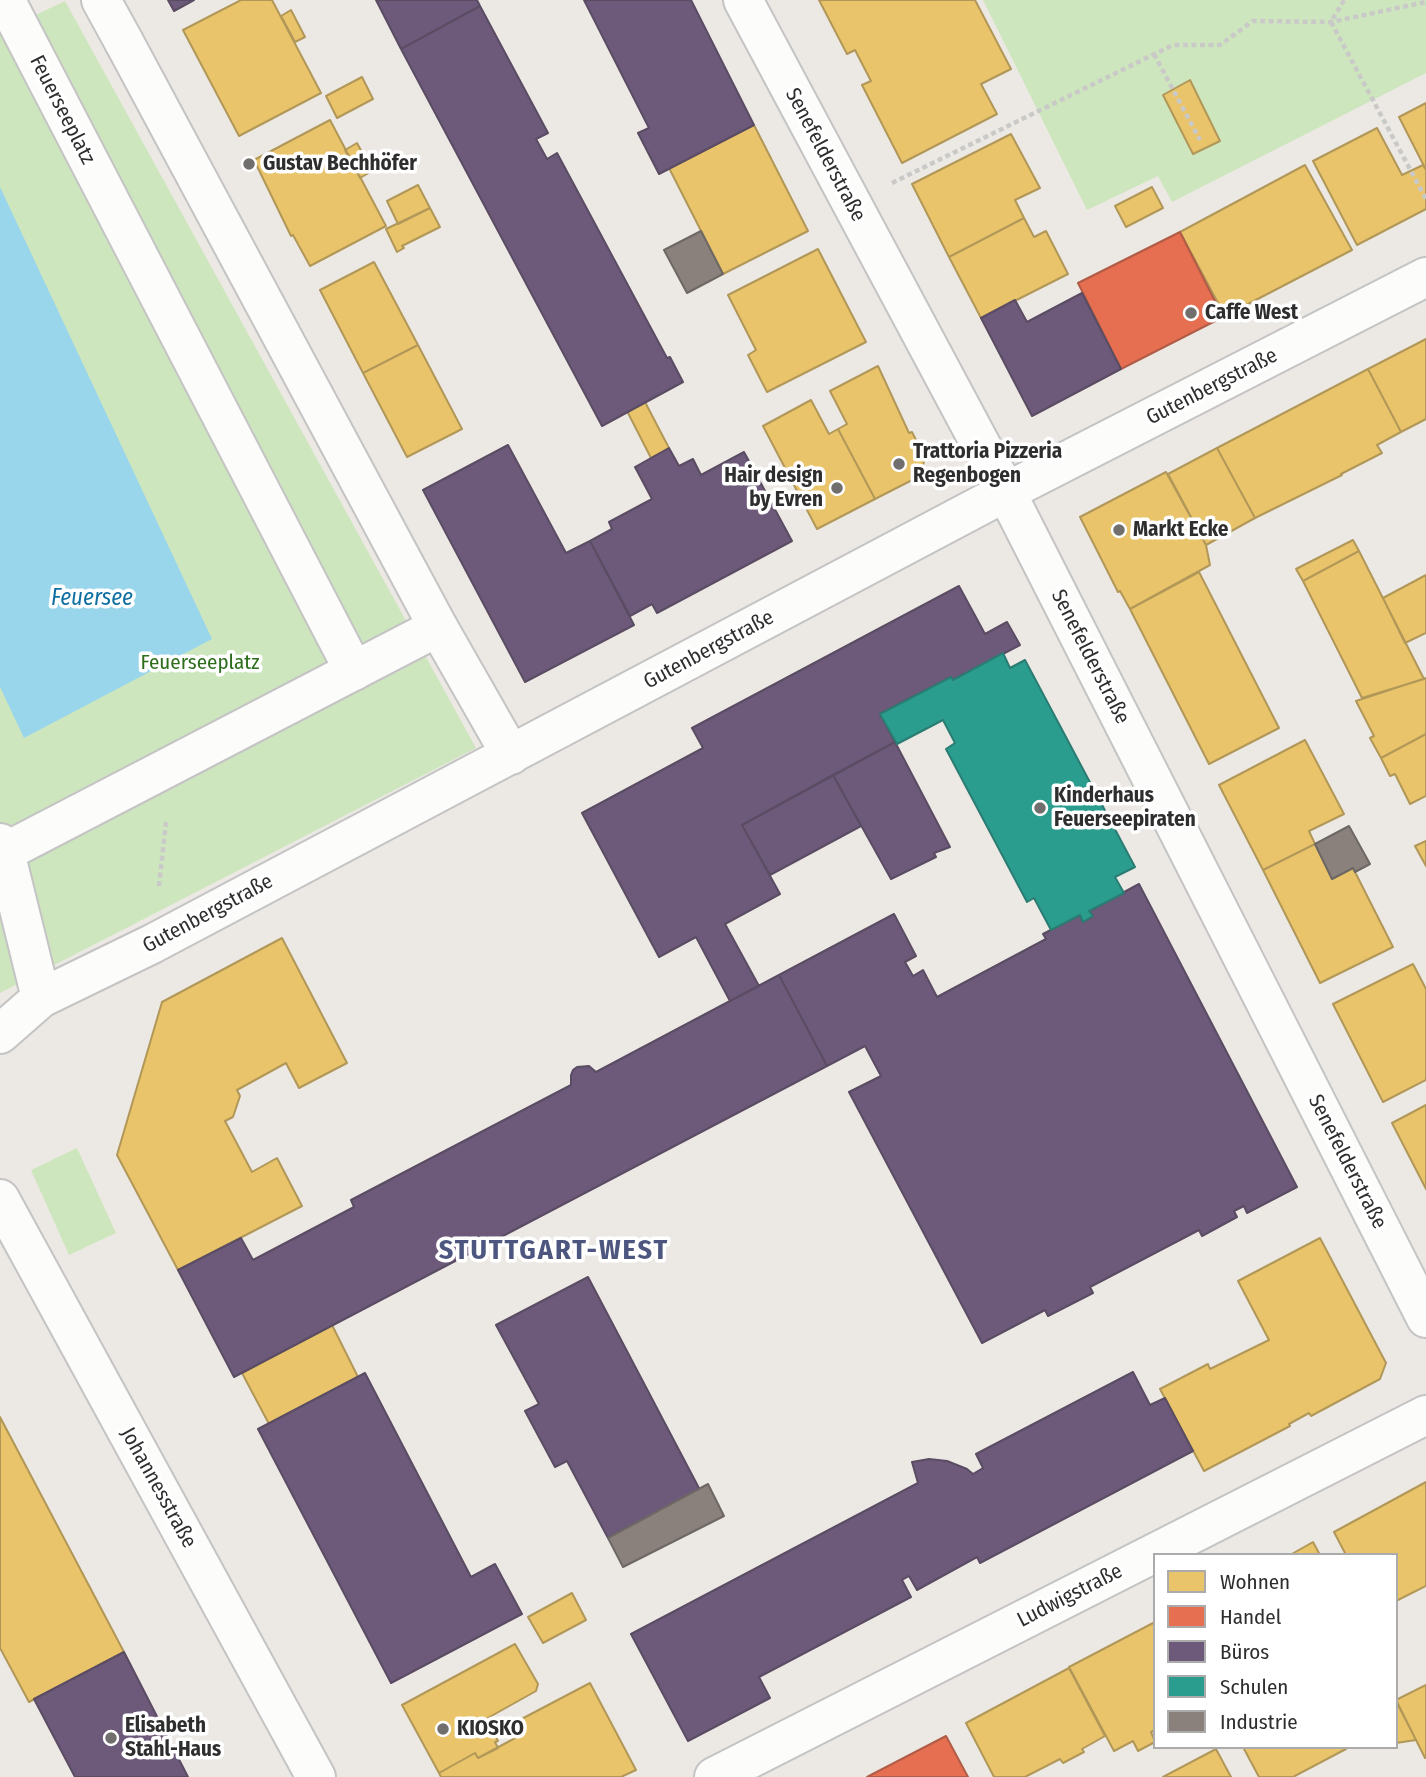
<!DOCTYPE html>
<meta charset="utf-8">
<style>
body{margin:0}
#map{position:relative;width:1426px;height:1777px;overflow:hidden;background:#ece8e4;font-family:"Fira Sans Condensed",sans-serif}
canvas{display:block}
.legend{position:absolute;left:1153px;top:1553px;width:245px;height:196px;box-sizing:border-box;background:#fff;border:2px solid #ababab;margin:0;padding:9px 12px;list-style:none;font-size:21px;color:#2e2e2e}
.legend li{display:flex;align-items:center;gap:14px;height:35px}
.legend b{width:35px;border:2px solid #ababab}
</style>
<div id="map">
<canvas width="1426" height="1777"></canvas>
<ul class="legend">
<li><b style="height:19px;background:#e9c46a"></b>Wohnen</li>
<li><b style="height:19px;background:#e76f51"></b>Handel</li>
<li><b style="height:19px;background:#6d597a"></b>Büros</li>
<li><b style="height:19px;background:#2a9d8f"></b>Schulen</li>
<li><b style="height:19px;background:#8a817c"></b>Industrie</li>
</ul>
</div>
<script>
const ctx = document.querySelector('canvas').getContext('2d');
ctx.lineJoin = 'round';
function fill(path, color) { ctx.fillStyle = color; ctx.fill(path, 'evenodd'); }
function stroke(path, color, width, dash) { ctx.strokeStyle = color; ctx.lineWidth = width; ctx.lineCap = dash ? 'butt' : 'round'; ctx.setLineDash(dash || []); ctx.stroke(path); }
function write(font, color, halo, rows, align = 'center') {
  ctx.font = font + ' "Fira Sans Condensed",sans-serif'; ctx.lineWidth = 7; ctx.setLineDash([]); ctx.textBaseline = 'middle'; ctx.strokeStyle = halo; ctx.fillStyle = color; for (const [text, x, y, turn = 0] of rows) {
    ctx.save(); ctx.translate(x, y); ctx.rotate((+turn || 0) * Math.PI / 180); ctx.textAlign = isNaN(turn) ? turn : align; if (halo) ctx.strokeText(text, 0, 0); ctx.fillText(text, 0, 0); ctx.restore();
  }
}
fill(new Path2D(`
 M983,0H1426V73L1172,202L1158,176L1087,210Z
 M65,1L476,748L0,993V32Z
 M77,1148L116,1233L69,1255L31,1170Z`), '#cee6be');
fill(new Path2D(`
 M0,187L212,639L24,738L0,687Z`), '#99d6ec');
const homes = new Path2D(`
 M241,0H272L321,93L239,136L183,30Z
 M819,0H975L1011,69L981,84L997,114L902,163L862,85L871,81L855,50L847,54Z
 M291,10L305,37L295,42L281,16Z
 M362,77L373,99L337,118L326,96Z
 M1190,80L1220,141L1193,154L1163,95Z
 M1426,103V170L1399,117Z
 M330,120L386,226L310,266L293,235L291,236L254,160Z
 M754,125L808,231L723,274L669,168Z
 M1377,128L1402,175L1423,165L1426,170V209L1357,245L1313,161Z
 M1011,134L1040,188L1015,200L1024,218L949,257L912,184Z
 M357,143L372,171L360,178L345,150Z
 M1305,165L1352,250L1225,316L1180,232Z
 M418,185L430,208L398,224L387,201Z
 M1152,187L1163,208L1126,227L1115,206Z
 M430,208L440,227L402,246L404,248L397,252L386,229Z
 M1024,218L1034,237L1046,231L1068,274L981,318L949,257Z
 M818,249L866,342L767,392L748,355L756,350L728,295Z
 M374,262L418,345L363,373L320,290Z
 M1426,339V419L1401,432L1368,369Z
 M418,345L462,429L407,457L363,373Z
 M878,366L909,433L912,432L925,458L920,476L875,499L838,429L847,424L830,391Z
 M1368,369L1401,432L1377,445L1382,453L1341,474L1342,475L1255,518L1217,448Z
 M811,400L829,434L838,429L875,499L817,529L763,426Z
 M645,402L669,448L651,458L627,411Z
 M1217,448L1255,518L1206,545L1168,474Z
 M1166,472L1206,545L1210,565L1130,609L1120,591L1118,592L1080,517Z
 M1353,540L1359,551L1303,581L1296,569Z
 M1359,551L1424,679L1362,698L1303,581Z
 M1199,572L1279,728L1209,764L1130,609Z
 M1426,575V633L1405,643L1383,598Z
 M1426,678V734L1381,758L1370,738L1374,736L1356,701Z
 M1426,734V796L1410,804L1395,774L1390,776L1381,758Z
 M1305,740L1344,814L1309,831L1315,844L1263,870L1219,785Z
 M1426,841V866L1415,846Z
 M1315,844L1332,879L1353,868L1393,947L1320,983L1263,870Z
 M282,938L347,1063L299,1088L286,1063L237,1090L240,1096L233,1117L225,1121L252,1172L277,1158L302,1206L178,1270L117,1155L162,1002Z
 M1413,964L1426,989V1080L1383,1102L1333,1004Z
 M1426,1105V1189L1392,1123Z
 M1320,1238L1386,1363L1380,1379L1311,1416L1309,1413L1289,1424L1290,1426L1204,1471L1160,1389L1208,1364L1210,1369L1269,1340L1238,1281Z
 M332,1325L358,1377L269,1424L242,1373Z
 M0,1417L124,1652L29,1702L0,1648Z
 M1426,1482V1586L1396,1601V1555H1346L1334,1532Z
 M1313,1542L1320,1555H1290Z
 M572,1593L586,1620L543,1643L528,1617Z
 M1155,1622V1730L1151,1732L1155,1742L1138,1751L1133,1741L1114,1751L1069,1667Z
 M515,1644L538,1684L536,1691L486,1719L498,1741L495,1742L498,1748L478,1758L475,1753L439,1773L402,1705Z
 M1069,1668L1105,1736L1082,1749L1084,1752L1063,1763L1060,1759L1025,1777H994L966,1723Z
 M590,1683L636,1770L621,1777H441L439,1773L475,1753L478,1758L519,1736L512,1724Z
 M1426,1685V1758H1425L1396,1700Z
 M1396,1701L1416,1740L1396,1743Z
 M1243,1747H1345L1346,1749L1293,1777H1259Z
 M1216,1749L1231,1777H1163Z`);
fill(homes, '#e9c46a');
stroke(homes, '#b19758', 2);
const shops = new Path2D(`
 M1180,232L1223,317L1121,369L1078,283Z
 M946,1736L968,1777H867Z`);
fill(shops, '#e76f51');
stroke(shops, '#b05c46', 2);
const offices = new Path2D(`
 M168,0H194L174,11Z
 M376,0H477L480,6L401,49Z
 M584,0H691L754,125L659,174L638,133L649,128Z
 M480,6L548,133L536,139L547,159L557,153L667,358L670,357L683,382L602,426L401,49Z
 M1082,293L1121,369L1032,416L981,318L1015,300L1027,322Z
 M508,445L566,553L590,541L634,625L525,682L423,490Z
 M669,448L679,466L693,459L701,475L744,452L792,541L657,613L652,604L630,616L590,541L612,529L609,522L652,499L635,467Z
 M959,586L985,634L1007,622L1020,645L953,680L951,677L880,714L895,742L742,825L780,894L725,924L759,986L730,1001L696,937L659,957L582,813L703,748L692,728Z
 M895,742L950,847L934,853L936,857L891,879L833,775Z
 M833,775L861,826L770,875L742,825Z
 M1139,884L1297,1187L1247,1213L1244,1206L1234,1211L1237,1217L1202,1236L1199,1230L1090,1287L1093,1293L1048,1316L1045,1310L982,1343L849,1092L881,1076L865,1046L827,1066L779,975L894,914L916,956L905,962L913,976L923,970L937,997L1046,939L1043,934L1080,915L1083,922L1093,916L1089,911Z
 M779,975L827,1066L234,1377L178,1270L241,1238L253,1260L354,1207L351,1200L571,1085V1075L573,1070L577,1067L589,1066L596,1072Z
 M588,1277L700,1490L608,1538L567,1461L555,1467L525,1411L539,1404L496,1325Z
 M1133,1372L1150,1405L1165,1398L1193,1451L980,1563L977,1557L917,1590L909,1576L902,1580L911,1597L759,1677L770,1698L688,1741L631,1634L918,1483L912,1462L929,1459L947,1461L967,1469L973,1474L983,1468L976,1454Z
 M365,1373L471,1577L495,1564L522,1614L391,1683L258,1429Z
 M124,1652L188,1777H75L34,1699Z`);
fill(offices, '#6d597a');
stroke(offices, '#5a4c63', 2);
const schools = new Path2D(`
 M1003,653L1010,668L1025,660L1135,867L1115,877L1124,893L1089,911L1093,916L1083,922L1080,915L1051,930L1034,898L1027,902L946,749L955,743L943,720L897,744L880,714L951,677L953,680Z`);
fill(schools, '#2a9d8f');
stroke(schools, '#2b7c72', 2);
const industry = new Path2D(`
 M701,231L723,274L687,293L664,250Z
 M1349,826L1370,864L1355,872L1353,868L1332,879L1315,844Z
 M708,1484L724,1516L623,1567L608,1538Z`);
fill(industry, '#8a817c');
stroke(industry, '#6e6865', 2);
const pedestrian = new Path2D(`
 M101,0L124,42
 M0,4L6,1L354,671
 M0,843L5,852L41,998
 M0,861L5,852L438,627`);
const minor = new Path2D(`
 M743,0L1006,492L1426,1318
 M124,42L438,627L511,755
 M0,1034L41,998L152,944L1006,492L1426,277
 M0,1199L316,1777
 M714,1777L1426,1415`);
stroke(pedestrian, '#c5c4c5', 42);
stroke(minor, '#c5c4c5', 42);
stroke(new Path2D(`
 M1344,0L1331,22L1426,199
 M1154,54L1200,140
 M892,183L1173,45H1220L1253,21L1331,22L1426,2
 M159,886L166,822`), '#c9c9c8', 4.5, [5, 3.5]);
stroke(pedestrian, '#fcfcfb', 38);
stroke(minor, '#fcfcfb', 38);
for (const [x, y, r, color] of [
 [249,164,7,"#706f6e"],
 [1191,313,7,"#706f6e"],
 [899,464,7,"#706f6e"],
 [837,488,7,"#706f6e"],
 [1119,530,7,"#706f6e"],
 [1040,808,7,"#706f6e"],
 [443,1729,7,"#706f6e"],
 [111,1738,7,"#706f6e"]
]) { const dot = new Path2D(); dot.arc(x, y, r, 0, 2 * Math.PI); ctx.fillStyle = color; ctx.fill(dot); stroke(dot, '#fff', 2.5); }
write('21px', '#2e2e2e', '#fff', [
 ["Feuerseeplatz",62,110,63],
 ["Senefelderstraße",825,155,62],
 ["Gutenbergstraße",1212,387,-27],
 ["Gutenbergstraße",709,650,-28],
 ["Senefelderstraße",1090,657,63],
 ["Gutenbergstraße",208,914,-28],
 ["Senefelderstraße",1347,1162,63],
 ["Johannesstraße",158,1488,61],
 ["Ludwigstraße",1070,1596,-27]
]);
write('bold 21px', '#2e2e2e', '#fff', [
 ["Gustav Bechhöfer",263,164],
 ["Caffe West",1205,313],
 ["Trattoria Pizzeria",913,452],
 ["Regenbogen",913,476],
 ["Hair design",823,476,"right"],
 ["by Evren",823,500,"right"],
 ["Markt Ecke",1133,530],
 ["Kinderhaus",1054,796],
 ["Feuerseepiraten",1054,820],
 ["Elisabeth",125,1726],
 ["Stahl-Haus",125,1750],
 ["KIOSKO",457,1729]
], 'left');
write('21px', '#2d6d1c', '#fff', [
 ["Feuerseeplatz",200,663]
]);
write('italic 23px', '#0f6fa1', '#fff', [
 ["Feuersee",92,599]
]);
ctx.letterSpacing = '2px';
write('bold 28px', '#4d567f', '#fff', [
 ["STUTTGART-WEST",554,1251]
]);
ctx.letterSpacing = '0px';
</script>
